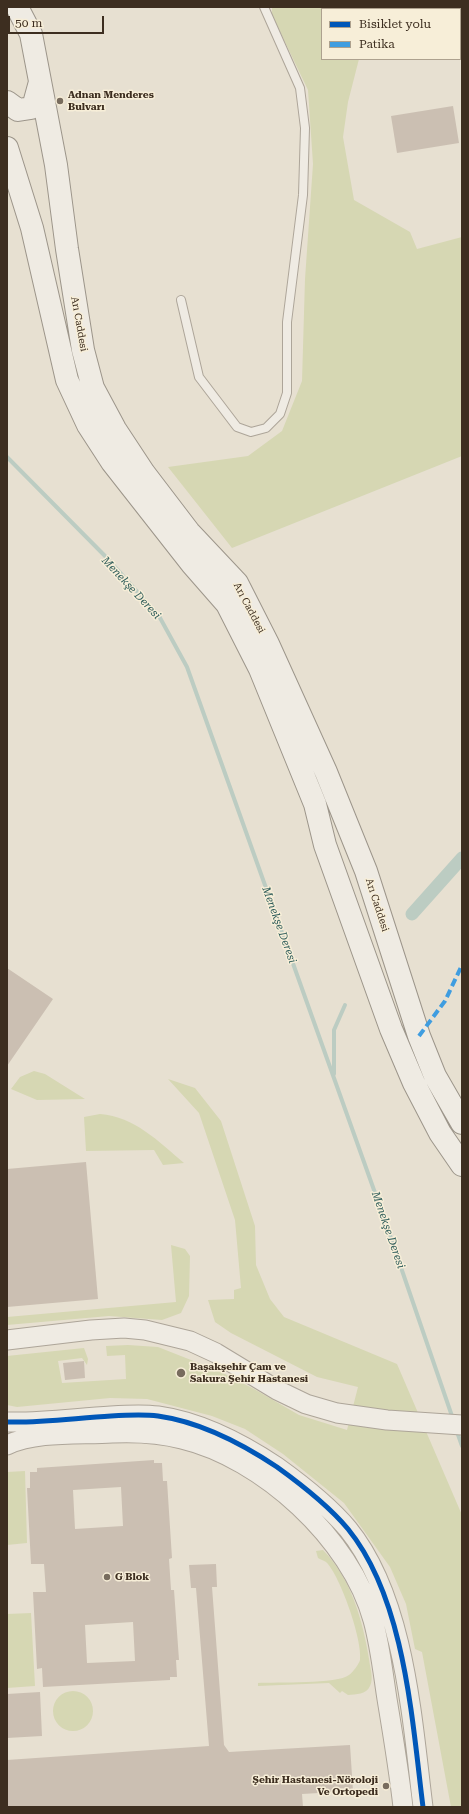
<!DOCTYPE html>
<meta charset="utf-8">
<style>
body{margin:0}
#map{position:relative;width:469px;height:1814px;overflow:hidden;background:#e7e0d1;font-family:"Roboto Serif",serif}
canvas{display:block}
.frame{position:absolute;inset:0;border:8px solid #3d2e20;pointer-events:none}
.legend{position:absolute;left:321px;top:8px;width:140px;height:52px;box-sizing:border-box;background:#f7eed8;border:1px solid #ada18e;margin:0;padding:5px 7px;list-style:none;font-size:12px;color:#3d2e20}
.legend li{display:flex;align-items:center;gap:8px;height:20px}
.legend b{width:20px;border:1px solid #ada18e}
.scale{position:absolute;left:8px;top:16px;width:96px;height:18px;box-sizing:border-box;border:2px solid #3d2e20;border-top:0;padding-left:5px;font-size:12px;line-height:14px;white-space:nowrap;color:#3d2e20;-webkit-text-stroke:3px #f7eed8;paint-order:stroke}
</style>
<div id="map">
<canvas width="469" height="1814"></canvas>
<div class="frame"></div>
<ul class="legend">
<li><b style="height:5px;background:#0057b8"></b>Bisiklet yolu</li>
<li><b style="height:5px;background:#3f9de0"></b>Patika</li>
</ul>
<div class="scale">50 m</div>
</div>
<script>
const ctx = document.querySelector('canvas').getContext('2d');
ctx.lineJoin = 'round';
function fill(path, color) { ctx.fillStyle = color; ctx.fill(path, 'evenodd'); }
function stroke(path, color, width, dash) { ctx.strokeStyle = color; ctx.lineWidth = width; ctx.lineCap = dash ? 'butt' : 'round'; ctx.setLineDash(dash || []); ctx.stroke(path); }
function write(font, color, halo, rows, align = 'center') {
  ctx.font = font + ' "Roboto Serif",serif'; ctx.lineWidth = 3; ctx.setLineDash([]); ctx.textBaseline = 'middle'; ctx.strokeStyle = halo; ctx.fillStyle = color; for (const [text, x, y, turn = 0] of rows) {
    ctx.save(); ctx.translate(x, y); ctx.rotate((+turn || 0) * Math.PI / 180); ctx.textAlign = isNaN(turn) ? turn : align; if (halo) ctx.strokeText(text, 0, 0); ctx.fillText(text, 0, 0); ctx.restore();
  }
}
fill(new Path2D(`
 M272,7H395L394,9H322V59H359L348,102L343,137L354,200L410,232L417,249L462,237V456L232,548L168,467L248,456L282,431L302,381L305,279L313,164L308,90L272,15Z
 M34,1071L45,1074L85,1099L37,1100L11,1089L20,1077Z
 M168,1079L195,1088L221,1121L255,1226L256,1265L270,1299L284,1317L397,1364L462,1515V1807H451L422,1652L415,1649L406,1604L390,1567L344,1503L283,1454L245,1429L212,1416L147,1399L110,1398L17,1407L7,1405V1356L84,1348L88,1359L87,1365L82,1358L58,1361L62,1383L126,1379L125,1355L107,1356L106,1346L128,1345L158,1347L219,1371L254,1389L299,1415L347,1430L358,1387L317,1377L231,1333L215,1322L208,1300L234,1299V1290L241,1288L235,1220L199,1113Z
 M100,1114C135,1117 158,1141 184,1163L163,1165L154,1150L86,1151L84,1117Z
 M171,1245L185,1249L190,1256L189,1296L181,1313L162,1320L109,1316L7,1325V1317L176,1302Z
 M25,1471L27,1543L7,1545V1472Z
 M323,1550C351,1578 363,1621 369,1659C370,1668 374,1678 370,1686C366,1695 356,1694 348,1695L342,1691L340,1693L329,1683L258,1686V1683C276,1682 338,1684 349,1675C353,1672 359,1664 360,1660C363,1641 340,1575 326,1562C324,1561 320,1559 318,1558L316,1551Z
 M31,1613L35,1686L7,1688V1614Z
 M53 1711a20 20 0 1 1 40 0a20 20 0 1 1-40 0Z`), '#d6d7b3');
stroke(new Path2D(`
 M7,457L107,558L159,616L187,667L384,1218L453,1419
 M334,1074V1030L345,1005
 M456,1429L462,1446`), '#bcccc2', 4);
stroke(new Path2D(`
 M412,914L462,858`), '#bcccc2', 13);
fill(new Path2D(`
 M453,106L459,143L397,153L391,116Z
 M7,968L53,999L7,1066Z
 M86,1162L98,1299L7,1307V1169Z
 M84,1361L85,1378L65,1380L63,1363Z
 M154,1460V1463H162L163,1481H167L172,1558L169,1559L171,1590H174L179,1660H176L177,1677H170V1680L43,1687L42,1668L37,1669L33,1592H46L44,1564H31L27,1488H30V1472H37V1468ZM121,1487L123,1526L75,1529L73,1490ZM133,1622L135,1661L87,1663L85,1625Z
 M216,1564L217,1587H212L224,1745L229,1752L350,1745L353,1791L302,1794L303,1807H7V1760L209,1746L196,1588H191L189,1565Z
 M40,1692L42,1736L7,1738V1694Z`), '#cbbfb2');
const service = new Path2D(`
 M181,300L199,377L237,427L251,432L266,428L280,414L287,393V322L303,195L305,128L300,88L264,7`);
const tertiary = new Path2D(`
 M7,1340L91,1330L124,1328L145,1330L190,1341L216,1353L277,1390L306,1404L337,1413L387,1420L462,1425
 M7,1422C41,1423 76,1418 111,1416C126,1415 143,1414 158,1416C201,1422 241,1443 277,1467C302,1485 328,1505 348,1529C405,1599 412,1720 423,1807
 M7,1445C36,1431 80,1435 112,1433C135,1432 159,1433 182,1439C262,1458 351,1539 373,1620C380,1645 383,1673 387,1699C393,1735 399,1771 403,1807`);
const secondary = new Path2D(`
 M17,7L31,34L56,165L67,249L83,350L93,388L115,429L144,473L189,532L237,583L268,644L326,772L366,871L419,1036L435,1076L462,1123
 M7,102L18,110L31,108L34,104L40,82
 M7,148L32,228L67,380L88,425L112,462L192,564L227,604L260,669L315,804L325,845L391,1029L414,1083L440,1133L462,1165`);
stroke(service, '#ada599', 10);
stroke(tertiary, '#ada599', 21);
stroke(secondary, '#9c958a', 24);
stroke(service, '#efebe3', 8);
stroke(tertiary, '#efebe3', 19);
stroke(secondary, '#efebe3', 22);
stroke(new Path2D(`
 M419,1036L445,1001L462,965`), '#3f9de0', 4, [8, 4]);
stroke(new Path2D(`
 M7,1422C41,1423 76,1418 111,1416C126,1415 143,1414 158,1416C201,1422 241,1443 277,1467C302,1485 328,1505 348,1529C405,1599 412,1720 423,1807`), '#0057b8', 5);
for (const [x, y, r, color] of [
 [60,101,4,"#786c5e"],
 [181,1373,5,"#786c5e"],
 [107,1577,4,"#786c5e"],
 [386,1786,4,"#786c5e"]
]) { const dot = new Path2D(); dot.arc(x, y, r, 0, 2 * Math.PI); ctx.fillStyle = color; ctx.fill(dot); stroke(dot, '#f7eed8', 1.5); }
write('bold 10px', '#3d2e20', '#f7eed8', [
 ["Adnan Menderes",68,95],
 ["Bulvarı",68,107],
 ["Başakşehir Çam ve",190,1367],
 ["Sakura Şehir Hastanesi",190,1379],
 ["G Blok",115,1577],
 ["Şehir Hastanesi-Nöroloji",378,1780,"right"],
 ["Ve Ortopedi",378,1792,"right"]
], 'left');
write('10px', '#3d2e20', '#f7eed8', [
 ["Arı Caddesi",79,324,80],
 ["Arı Caddesi",249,608,62],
 ["Arı Caddesi",377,905,72]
]);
write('italic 11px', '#2f5d5a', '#f7eed8', [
 ["Menekşe Deresi",131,588,47],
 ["Menekşe Deresi",279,925,70],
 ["Menekşe Deresi",388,1230,71]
]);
</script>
